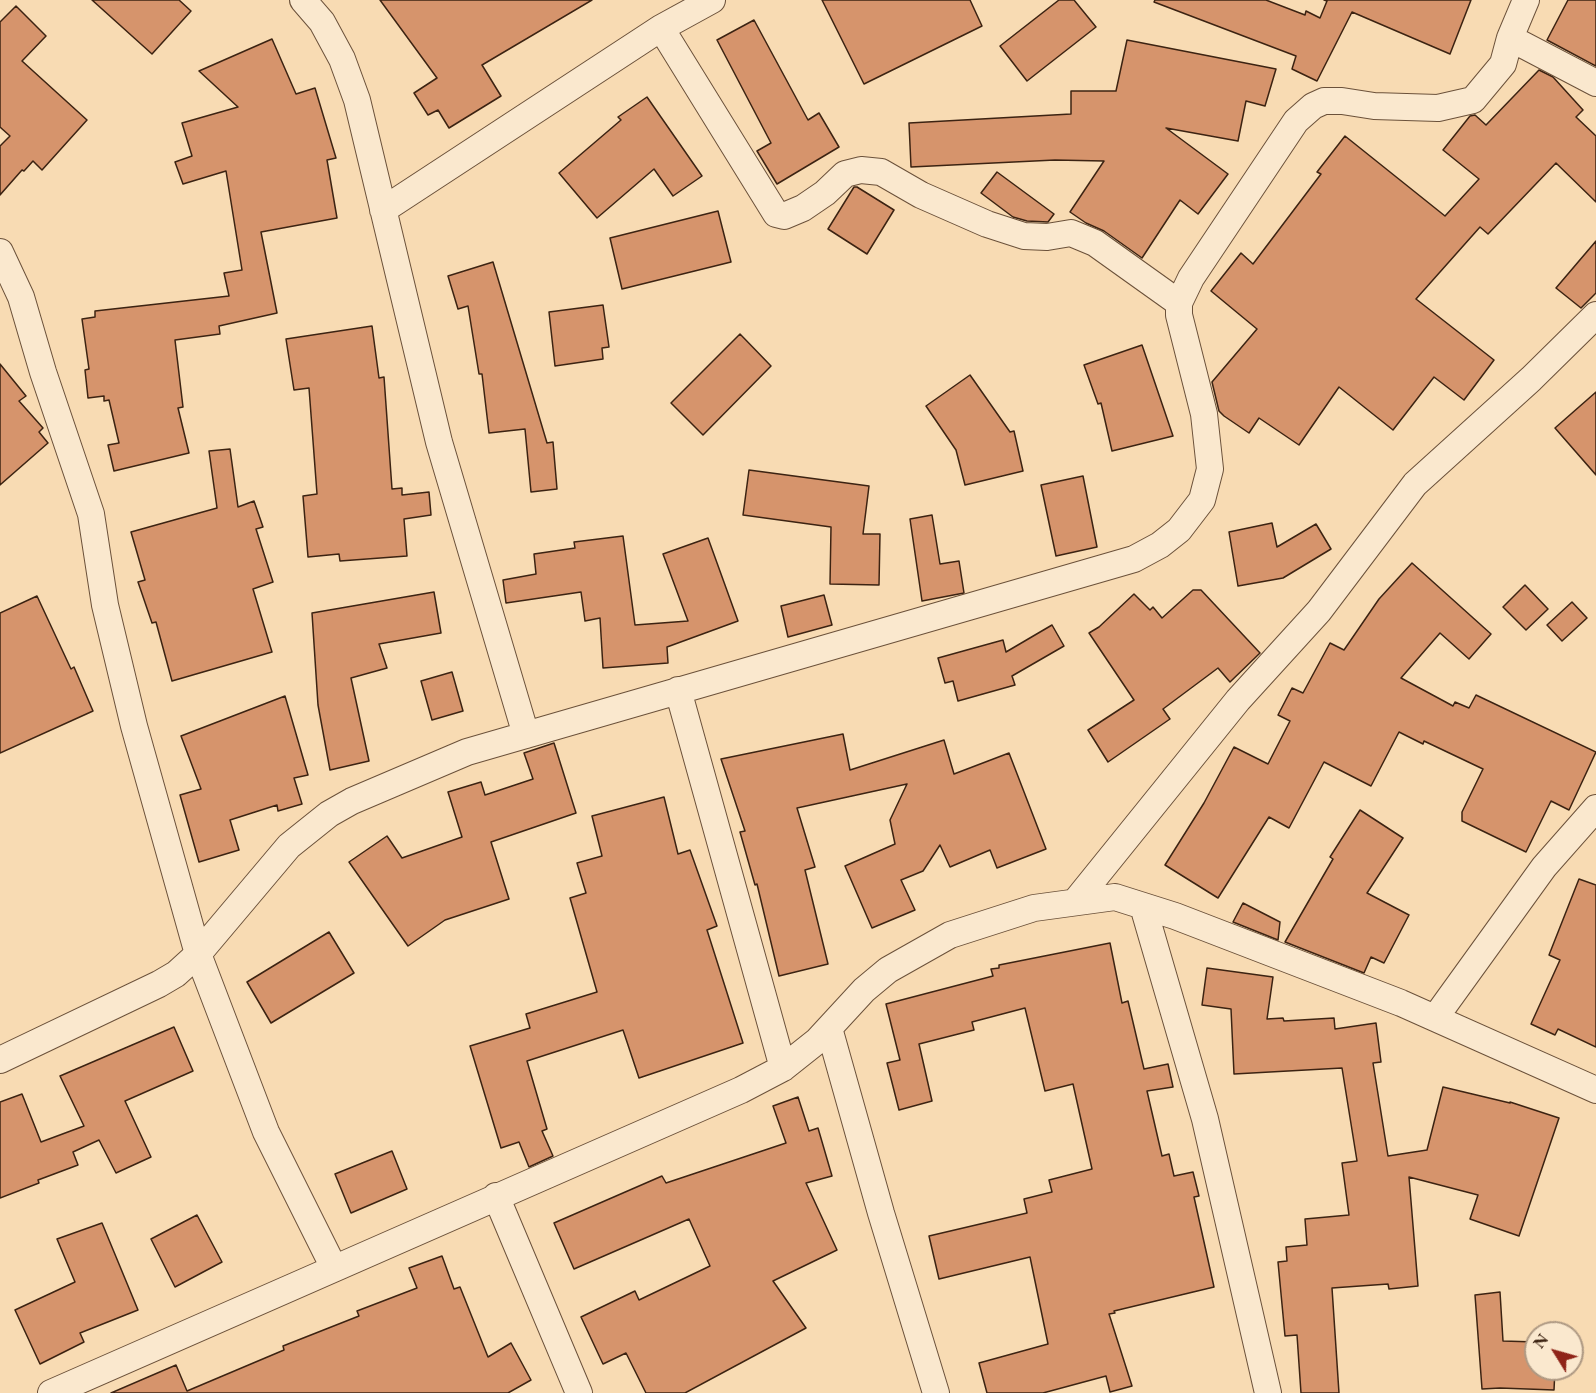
<!DOCTYPE html>
<style>
body{margin:0}
#map{position:relative;width:1596px;height:1393px;overflow:hidden;background:#f8dbb3;font-family:"EB Garamond",serif}
canvas{display:block}
.north{position:absolute;left:1524px;top:1321px;width:60px;height:60px;box-sizing:border-box;background:#fae8ce;border:2px solid #ae9983;border-radius:50%;rotate:307deg;font-size:16px;font-weight:700;line-height:24px;text-align:center;color:#3c2312}
.north::after{content:'';display:block;margin:auto;width:21px;height:27px;background:#8f2418;clip-path:polygon(50% 0,100% 100%,50% 72%,0 100%)}
</style>
<div id="map">
<canvas width="1596" height="1393"></canvas>
<div class="north">N</div>
</div>
<script>
const ctx = document.querySelector('canvas').getContext('2d');
ctx.lineJoin = 'round';
function fill(path, color) { ctx.fillStyle = color; ctx.fill(path, 'evenodd'); }
function stroke(path, color, width, dash) { ctx.strokeStyle = color; ctx.lineWidth = width; ctx.lineCap = dash ? 'butt' : 'round'; ctx.setLineDash(dash || []); ctx.stroke(path); }
const building = new Path2D(`
 M92,0H179L191,11L152,54Z
 M380,0H592L482,65L501,96L449,128L438,110L428,115L414,93L437,78Z
 M822,0H970L982,26L864,84Z
 M1059,0H1074L1096,27L1027,81L1000,46Z
 M1155,0H1266L1305,15L1306,11L1320,18L1327,1L1324,0H1471L1450,54L1352,12L1317,81L1292,69L1296,56L1154,2Z
 M1568,0H1596V66L1547,40Z
 M16,6L46,36L22,61L87,120L42,170L33,161L24,171L22,170L0,195V146L10,136L0,127V22Z
 M754,20L808,120L819,113L839,147L777,184L757,151L771,143L717,40Z
 M272,39L296,94L315,88L336,158L327,160L337,218L261,232L277,313L219,326L220,334L175,340L183,407L178,408L189,453L114,471L108,445L119,443L109,400L104,401V396L88,398L85,370L89,369L82,319L95,317V311L229,296L224,273L242,270L226,171L183,184L175,162L192,156L182,123L238,107L199,71Z
 M1127,40L1276,69L1265,106L1246,101L1238,141L1166,128L1228,174L1198,214L1180,200L1142,258L1104,231L1086,223L1070,212L1104,161L1055,160L911,167L909,123L1071,114V91H1116Z
 M1539,70L1553,77L1583,110L1576,117L1596,136V202L1556,163L1488,234L1480,227L1416,299L1494,360L1464,400L1434,377L1393,430L1339,387L1299,445L1259,418L1249,433L1224,416L1219,411L1212,382L1257,329L1211,291L1241,253L1253,264L1321,174L1317,172L1345,136L1445,216L1479,179L1443,150L1470,116L1475,115L1486,125Z
 M647,97L702,176L673,196L654,169L597,218L559,173L621,120L618,117Z
 M997,172L1054,214L1048,222L1027,221L1013,217L981,193Z
 M854,187H857L894,210L867,254L828,229Z
 M718,211L731,262L622,289L610,238Z
 M1596,241V293L1581,308L1556,288Z
 M493,262L547,443L553,442L557,489L531,492L525,429L489,433L482,374H479L468,306L458,309L448,276Z
 M603,305L609,347L602,348L603,359L555,366L549,312Z
 M372,326L379,378L384,377L392,489L402,488V495L429,492L431,515L404,519L407,556L340,561L339,554L308,557L303,496L317,494L309,388L294,390L286,339Z
 M740,334L771,366L703,435L671,403Z
 M1142,345L1173,436L1112,451L1101,403L1098,404L1084,365Z
 M0,364L26,396L19,401L43,428L39,432L48,443L0,485Z
 M970,375L1010,432L1014,431L1023,471L965,485L956,450L926,406Z
 M1596,392V475L1555,428Z
 M230,449L238,507L254,501L263,527L256,529L273,582L253,589L272,652L172,681L156,622L152,623L138,582L145,580L131,532L217,508L209,451Z
 M749,470L869,486L863,534H880L879,585L830,584L831,527L743,515Z
 M1083,476L1097,547L1056,556L1041,485Z
 M932,515L940,564L959,561L964,593L922,601L910,519Z
 M1272,523L1277,547L1316,524L1331,549L1283,578L1238,586L1229,532Z
 M623,536L635,625L688,621L663,554L708,538L738,621L667,647L668,663L603,668L600,618L585,621L581,592L506,603L503,580L536,574L534,554L575,548L574,542Z
 M1412,563L1491,634L1469,659L1440,633L1401,678L1453,706L1455,702L1469,708L1476,695L1596,752L1569,810L1551,801L1526,852L1462,821V812L1483,769L1424,741L1423,744L1399,732L1371,786L1324,762L1289,828L1269,817L1218,898L1165,865L1204,803L1234,747L1268,764L1290,721L1278,715L1292,688L1303,693L1330,643L1344,650L1379,599Z
 M1525,585L1548,609L1526,630L1503,607Z
 M1193,590H1201L1260,653L1230,682L1218,668L1163,709L1170,719L1108,762L1088,730L1134,700L1089,633L1099,627L1134,594L1150,610L1153,607L1162,618Z
 M434,592L441,633L379,644L387,668L351,678L369,761L330,770L318,705L312,613Z
 M824,595L832,625L788,637L781,606Z
 M37,596L71,669L74,667L93,711L0,753V613Z
 M1572,602L1587,618L1562,641L1547,625Z
 M1052,625L1064,646L1012,676L1015,685L958,701L953,681L945,683L938,658L1003,640L1006,652Z
 M452,672L463,711L432,720L421,681Z
 M285,696L308,775L294,778L302,804L278,811L277,805L230,820L239,850L199,862L180,795L201,789L181,736Z
 M843,734L850,770L944,740L954,774L1009,753L1046,849L997,868L990,850L950,867L940,845L923,871L901,880L915,910L872,928L845,866L895,844L890,820L907,784L797,808L815,867L805,870L828,964L779,976L757,884L755,885L740,832L745,831L721,759Z
 M554,743L576,813L491,842L509,899L445,920L408,946L349,862L387,836L402,858L462,837L448,792L481,782L485,795L533,779L524,753Z
 M664,797L678,854L690,850L717,926L707,930L743,1043L639,1078L623,1030L527,1061L547,1129L542,1131L553,1156L529,1167L519,1142L501,1148L470,1046L530,1028L526,1014L597,992L570,898L586,893L577,863L602,856L592,816Z
 M1360,810L1403,838L1367,893L1409,915L1384,963L1371,957L1364,973L1285,942L1333,859L1330,857Z
 M1579,879L1596,885V1047L1558,1029L1555,1035L1531,1024L1560,960L1549,955Z
 M1243,903L1280,922L1278,940L1233,922Z
 M329,932L354,973L271,1023L247,982Z
 M1110,943L1122,1003L1128,1001L1144,1069L1168,1064L1173,1087L1147,1091L1162,1156L1169,1154L1174,1176L1193,1172L1199,1196L1194,1197L1214,1287L1114,1311L1115,1313L1109,1314L1132,1386L1110,1392L1106,1376L1043,1393H987L979,1363L1048,1344L1030,1257L939,1279L929,1236L1027,1213L1024,1199L1052,1192L1049,1180L1092,1169L1073,1084L1045,1091L1025,1008L972,1022L974,1030L919,1044L932,1101L899,1110L887,1063L900,1060L886,1004L993,976L991,969L999,968V965Z
 M1207,968L1273,977L1267,1019L1283,1018L1284,1021L1334,1018L1335,1029L1376,1023L1381,1062L1373,1063L1388,1156L1427,1150L1443,1087L1510,1103V1102L1559,1118L1519,1236L1470,1219L1478,1195L1409,1177L1418,1286L1389,1289L1388,1284L1332,1288L1339,1393H1301L1297,1335L1285,1336L1278,1262L1287,1261L1286,1247L1307,1245L1305,1219L1349,1215L1342,1163L1357,1161L1342,1068L1234,1074L1231,1009L1202,1005Z
 M174,1027L193,1071L125,1101L151,1157L116,1173L99,1140L73,1152L78,1165L38,1180L39,1183L0,1198V1102L22,1094L41,1142L84,1126L60,1076Z
 M798,1097L809,1131L818,1128L832,1176L806,1183L837,1250L773,1281L806,1328L685,1393H646L626,1353L603,1364L581,1317L635,1291L639,1300L710,1266L689,1219L574,1269L554,1223L662,1176L666,1183L786,1143L773,1106Z
 M392,1151L407,1189L351,1213L335,1174Z
 M197,1215L222,1262L175,1287L151,1239Z
 M102,1223L138,1310L80,1333L84,1342L40,1364L15,1310L75,1282L57,1239Z
 M442,1256L454,1289L460,1287L488,1357L511,1343L531,1380L508,1393H111L176,1365L187,1391L284,1350L283,1346L359,1316L357,1311L417,1288L409,1268Z
 M1500,1292L1503,1341L1536,1342V1369H1555L1554,1390L1500,1388L1482,1389L1475,1295Z`);
fill(building, '#d6946c');
stroke(building, '#3c2312', 1.5);
const street = new Path2D(`
 M303,0L322,22L342,59L357,100L439,442L526,735
 M661,28L776,214L784,216L803,208L825,193L845,174L861,170L881,172L921,195L987,224L1024,236L1047,237L1071,233L1095,243L1179,303
 M1510,38L1596,83
 M383,210L661,28L712,0
 M0,252L21,297L43,372L91,514L105,605L134,726L198,954L266,1132L334,1268
 M678,690L783,1068
 M1075,902L1238,700L1319,611L1415,484L1531,379L1596,315
 M1143,906L1205,1119L1268,1393
 M1435,1018L1544,867L1596,808
 M829,1028L881,1213L936,1393
 M0,1060L159,984L176,974L198,954L289,846L329,814L352,801L467,752L1134,559L1160,545L1179,530L1202,500L1210,469L1204,414L1179,315V303L1191,278L1296,121L1313,106L1324,101H1342L1374,106L1438,108L1473,100L1503,64L1510,38L1526,0
 M496,1196L579,1393
 M51,1393L741,1090L783,1068L817,1041L864,990L888,970L950,935L1034,908L1115,897L1175,916L1401,1003L1596,1090`);
stroke(street, '#6b513a', 28);
stroke(street, '#fae8ce', 26);
</script>
